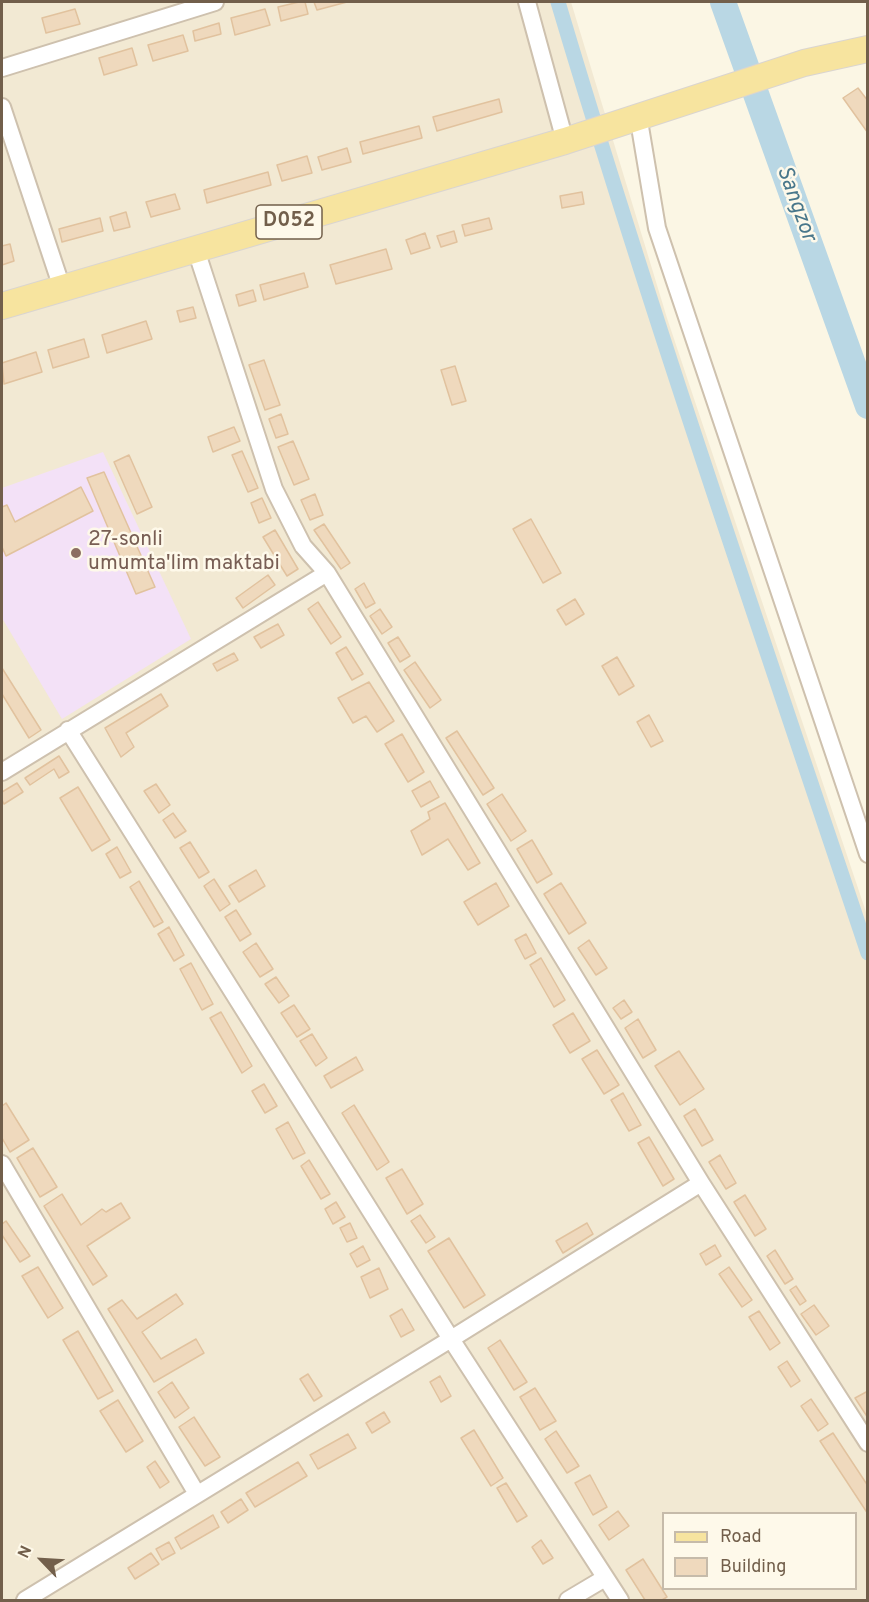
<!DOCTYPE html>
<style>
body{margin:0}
#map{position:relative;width:869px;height:1602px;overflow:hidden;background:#fbf6e4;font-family:Overpass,sans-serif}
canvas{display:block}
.frame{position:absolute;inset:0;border:3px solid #725f4b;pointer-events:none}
.legend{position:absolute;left:662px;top:1512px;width:195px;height:78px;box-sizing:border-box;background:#fef9ea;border:2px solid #c6bbaa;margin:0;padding:8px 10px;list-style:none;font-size:18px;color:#725f4b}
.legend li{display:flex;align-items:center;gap:12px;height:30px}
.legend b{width:30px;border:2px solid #c6bbaa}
.north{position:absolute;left:12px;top:1530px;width:60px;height:60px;-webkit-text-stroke:4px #fef9ea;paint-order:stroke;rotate:295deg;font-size:16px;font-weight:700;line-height:24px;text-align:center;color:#725f4b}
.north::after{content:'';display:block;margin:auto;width:21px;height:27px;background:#725f4b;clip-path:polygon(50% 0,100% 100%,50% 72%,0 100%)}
</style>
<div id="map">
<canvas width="869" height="1602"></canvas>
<div class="frame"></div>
<ul class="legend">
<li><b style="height:8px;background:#f7e49f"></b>Road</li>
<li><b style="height:16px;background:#efd9bd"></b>Building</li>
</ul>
<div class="north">N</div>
</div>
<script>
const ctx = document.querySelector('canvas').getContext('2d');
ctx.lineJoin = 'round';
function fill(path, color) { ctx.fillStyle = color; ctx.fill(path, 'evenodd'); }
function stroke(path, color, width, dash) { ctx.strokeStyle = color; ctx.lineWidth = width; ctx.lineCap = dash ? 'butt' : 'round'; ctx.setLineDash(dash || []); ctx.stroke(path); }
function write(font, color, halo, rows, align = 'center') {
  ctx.font = font + ' Overpass,sans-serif'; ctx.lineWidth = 5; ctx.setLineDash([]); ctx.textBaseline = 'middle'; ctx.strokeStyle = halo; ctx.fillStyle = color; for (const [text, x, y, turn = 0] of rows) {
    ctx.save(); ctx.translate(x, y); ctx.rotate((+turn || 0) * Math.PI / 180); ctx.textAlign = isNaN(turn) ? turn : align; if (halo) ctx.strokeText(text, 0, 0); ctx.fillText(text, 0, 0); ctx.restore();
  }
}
fill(new Path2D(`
 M2,2H571L667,318L867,915V1600H2ZM664,1514H856V1588H664Z`), '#f2e9d3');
fill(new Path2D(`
 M103,452L191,639L62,719L2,618V488Z`), '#f3e1f7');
stroke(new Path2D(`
 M558,2C653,321 762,636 868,953`), '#b9d7e4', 15);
stroke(new Path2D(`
 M723,2L868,406`), '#b9d7e4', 26);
const building = new Path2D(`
 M299,2H305L308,14L281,21L278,7Z
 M314,2H347L317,10Z
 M75,9L80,24L46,33L42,18Z
 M265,9L270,25L235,35L231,18Z
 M219,23L221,34L195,41L193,31Z
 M183,35L188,51L153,61L148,45Z
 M132,48L137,65L104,75L99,58Z
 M858,88L868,101V133L843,98Z
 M499,99L502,112L437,131L433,117Z
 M419,126L422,138L363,154L360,142Z
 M347,148L351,162L322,170L318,157Z
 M307,156L312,173L282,181L277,165Z
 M268,172L271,185L207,203L204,190Z
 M582,192L584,204L562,208L560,196Z
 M175,194L180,209L151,217L146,202Z
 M126,212L130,227L114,231L110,217Z
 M100,218L103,231L62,242L59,229Z
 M489,218L492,229L465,236L462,225Z
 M454,231L457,242L441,247L437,236Z
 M425,233L430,248L411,254L406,240Z
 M10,244L14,261L2,265V246Z
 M386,249L392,269L336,284L330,265Z
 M304,273L308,287L264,300L260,285Z
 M253,290L256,301L239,306L236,295Z
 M193,307L196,318L180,322L177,311Z
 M146,321L152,339L107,353L102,335Z
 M84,339L89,357L53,368L48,350Z
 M36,352L42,372L4,384L2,363Z
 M264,360L280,405L265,410L249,365Z
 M455,366L466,401L452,405L441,370Z
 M281,414L288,434L276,438L269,419Z
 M234,427L240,441L213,452L208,437Z
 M293,441L309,479L294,485L278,447Z
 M242,451L258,488L248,492L232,455Z
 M129,455L152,507L137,514L114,462Z
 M104,472L155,587L136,594L87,478Z
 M81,487L93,511L6,556L2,547V507L7,505L15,522Z
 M315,494L323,515L310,520L301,500Z
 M262,498L271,518L259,523L251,503Z
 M531,519L561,573L543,583L513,529Z
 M324,524L350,563L341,569L314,530Z
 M275,530L298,569L287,576L263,537Z
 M268,575L275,585L243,608L236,598Z
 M364,583L375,603L366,608L355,589Z
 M575,599L584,614L566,625L557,610Z
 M318,602L341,637L331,644L308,609Z
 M380,609L392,627L382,634L370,616Z
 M278,624L284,635L261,648L254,637Z
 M398,637L410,656L400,662L388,643Z
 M346,647L363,674L352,680L336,653Z
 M234,653L238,660L217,671L213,664Z
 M617,657L634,686L619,695L602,666Z
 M415,662L441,700L430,708L404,670Z
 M2,668L41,730L29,738L2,694Z
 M369,682L394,721L377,732L366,716L353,723L338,698Z
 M161,694L168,706L126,733L134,747L121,757L105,728Z
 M649,715L663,741L651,747L637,722Z
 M457,731L494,788L483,795L446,738Z
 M402,734L424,772L408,782L385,744Z
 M59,756L69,772L59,778L54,769L30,785L25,778Z
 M430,781L439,797L421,807L412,791Z
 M17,783L23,792L4,804L2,800V792Z
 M156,784L170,805L159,813L144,791Z
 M78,787L110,840L92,851L60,798Z
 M502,794L526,831L511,841L487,804Z
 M445,803L480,863L468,870L448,839L422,855L411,831L430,819L428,812Z
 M173,813L186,831L175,838L163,820Z
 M532,840L552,874L537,883L517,849Z
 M190,842L209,872L199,878L180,848Z
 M117,847L131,872L120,878L106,854Z
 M256,870L265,886L239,902L229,886Z
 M214,879L230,904L220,911L204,886Z
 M139,881L163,922L154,927L130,887Z
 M496,883L509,906L478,925L464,902Z
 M561,883L586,923L569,934L544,894Z
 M236,910L251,934L240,941L225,917Z
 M169,927L184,955L174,961L158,934Z
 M526,934L536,953L525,959L515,940Z
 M589,940L607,968L596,975L578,948Z
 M256,943L273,969L260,977L243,952Z
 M541,958L565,1000L554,1007L530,965Z
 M191,963L213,1004L202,1010L180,969Z
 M276,977L289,996L279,1003L265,984Z
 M624,1000L632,1012L621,1019L613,1008Z
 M294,1005L310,1029L297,1037L281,1013Z
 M221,1012L252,1066L242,1073L210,1018Z
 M573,1013L590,1041L570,1053L553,1025Z
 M638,1019L656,1050L643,1058L625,1028Z
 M312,1034L327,1058L316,1066L300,1041Z
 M597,1050L619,1085L604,1094L582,1059Z
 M679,1051L704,1089L680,1105L655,1066Z
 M356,1057L363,1070L331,1088L324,1076Z
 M264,1084L277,1106L265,1113L252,1091Z
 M623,1093L641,1125L629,1131L611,1100Z
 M6,1103L29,1140L10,1152L2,1138V1106Z
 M354,1105L389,1162L377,1170L342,1113Z
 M695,1109L713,1140L702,1146L684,1116Z
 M288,1122L305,1153L293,1159L276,1129Z
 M649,1137L674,1179L663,1186L638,1143Z
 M33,1148L57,1187L40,1197L17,1158Z
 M720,1155L736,1183L726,1189L709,1162Z
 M309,1160L330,1194L321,1199L301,1166Z
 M402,1169L423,1204L407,1214L386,1178Z
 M62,1194L81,1225L102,1209L106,1212L121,1203L130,1218L87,1246L107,1276L93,1285L44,1206Z
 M745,1195L766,1229L755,1236L734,1202Z
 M336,1202L345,1217L333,1224L325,1209Z
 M420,1215L435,1237L426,1243L411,1221Z
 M6,1221L30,1256L20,1262L2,1235V1224Z
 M350,1223L357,1238L347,1242L340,1228Z
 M587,1223L593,1234L563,1253L556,1241Z
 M449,1238L485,1295L464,1308L428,1251Z
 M715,1245L721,1256L706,1265L700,1254Z
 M363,1246L370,1260L357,1267L350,1254Z
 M775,1250L793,1279L785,1284L767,1256Z
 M38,1267L63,1308L48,1318L22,1276Z
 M729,1267L752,1300L742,1307L719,1274Z
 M379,1268L388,1289L370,1298L361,1277Z
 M796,1286L806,1301L800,1305L790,1290Z
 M176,1294L183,1304L142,1332L161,1359L196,1339L204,1353L154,1382L108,1309L122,1300L137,1319Z
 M814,1305L829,1326L816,1335L801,1314Z
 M402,1309L414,1330L401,1337L390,1316Z
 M759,1311L780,1343L770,1350L749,1317Z
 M78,1331L113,1391L98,1399L63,1340Z
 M500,1340L527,1382L514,1390L488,1348Z
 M787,1361L800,1381L791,1387L778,1367Z
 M308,1374L322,1396L314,1401L300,1379Z
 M440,1376L451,1396L441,1402L430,1382Z
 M172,1382L189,1408L175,1418L158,1392Z
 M535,1388L556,1421L540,1430L520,1397Z
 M868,1391V1418L855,1398Z
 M811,1399L828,1424L818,1431L801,1406Z
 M118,1400L143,1441L126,1452L100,1411Z
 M384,1412L390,1422L372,1433L366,1423Z
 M194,1417L220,1457L205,1466L179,1427Z
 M474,1430L503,1478L491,1486L461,1438Z
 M556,1431L579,1466L567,1473L545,1439Z
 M833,1433L868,1486V1514L820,1441Z
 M348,1434L356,1448L318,1469L310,1455Z
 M155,1461L169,1482L160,1488L147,1467Z
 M298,1462L307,1476L255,1507L246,1493Z
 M590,1475L607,1507L593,1515L575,1483Z
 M506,1483L527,1516L517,1522L497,1488Z
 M241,1499L248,1510L228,1523L221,1512Z
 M618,1511L629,1526L609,1540L599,1525Z
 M213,1515L219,1527L181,1549L175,1538Z
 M541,1540L553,1558L543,1564L532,1547Z
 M169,1542L175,1553L162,1560L156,1549Z
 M151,1553L159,1564L135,1579L128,1568Z
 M643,1559L667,1597L662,1600H645L626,1570Z`);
fill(building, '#efd9bd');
stroke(building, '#e1c29e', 1.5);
const minor = new Path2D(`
 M527,2L565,141
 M2,68L215,2
 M2,107L62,288
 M638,115L657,228L868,854
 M196,250L274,489L303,546L327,573L701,1183L868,1443
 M68,730L451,1339L620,1600
 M2,772L327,573
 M2,1164L197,1494
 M25,1600L451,1339L701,1183
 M568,1600L605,1578`);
const primary = new Path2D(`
 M2,306L565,141L804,63L868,49`);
stroke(minor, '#cec1ae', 20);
stroke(primary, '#dad5d0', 28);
stroke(minor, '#fff', 16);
stroke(primary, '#f7e49f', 26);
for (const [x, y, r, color] of [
 [76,553,6,"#8d6e63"]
]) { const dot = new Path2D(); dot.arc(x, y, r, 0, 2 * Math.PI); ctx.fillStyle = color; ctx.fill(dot); stroke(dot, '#fef9ea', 2); }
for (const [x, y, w] of [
 [289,222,66]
]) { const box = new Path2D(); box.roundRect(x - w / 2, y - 17, w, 34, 4.5); ctx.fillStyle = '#fef9ea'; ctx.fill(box); stroke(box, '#725f4b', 1.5); }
write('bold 20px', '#725f4b', null, [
 ["D052",289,222]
]);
write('21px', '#785e54', '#fef9ea', [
 ["27-sonli",88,541],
 ["umumta'lim maktabi",88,565]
], 'left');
write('italic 22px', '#49778b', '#fef9ea', [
 ["Sangzor",795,204,70]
]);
</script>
